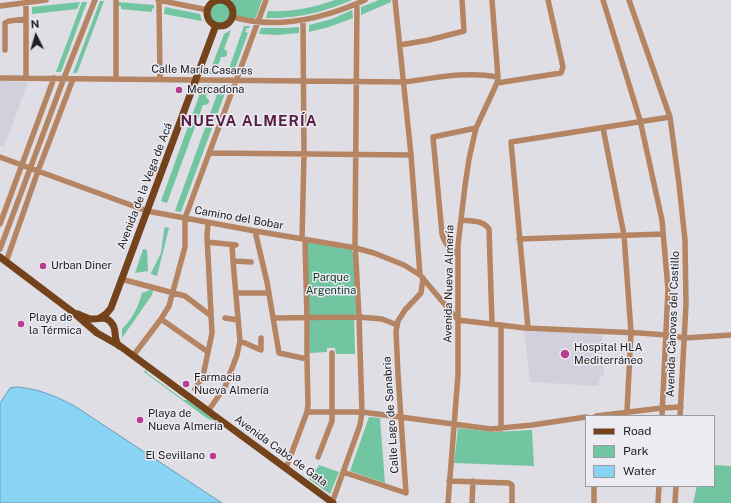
<!DOCTYPE html>
<meta charset="utf-8">
<style>
body{margin:0}
#map{position:relative;width:731px;height:503px;overflow:hidden;background:#dfdee5;font-family:"Public Sans",sans-serif}
canvas{display:block}
.legend{position:absolute;left:585px;top:415px;width:130px;height:72px;box-sizing:border-box;background:#edebf2;border:1px solid #9b9a9f;margin:0;padding:5px 7px;list-style:none;font-size:12px;color:#202022}
.legend li{display:flex;align-items:center;gap:8px;height:20px}
.legend b{width:20px;border:1px solid #9b9a9f}
.north{position:absolute;left:16px;top:16px;width:40px;height:40px;-webkit-text-stroke:3px #edebf2;paint-order:stroke;rotate:355deg;font-size:11px;font-weight:700;line-height:16px;text-align:center;color:#202022}
.north::after{content:'';display:block;margin:auto;width:14px;height:18px;background:#202022;clip-path:polygon(50% 0,100% 100%,50% 72%,0 100%)}
</style>
<div id="map">
<canvas width="731" height="503"></canvas>
<ul class="legend">
<li><b style="height:5px;background:#74421b"></b>Road</li>
<li><b style="height:11px;background:#71c5a0"></b>Park</li>
<li><b style="height:11px;background:#89d3f5"></b>Water</li>
</ul>
<div class="north">N</div>
</div>
<script>
const ctx = document.querySelector('canvas').getContext('2d');
ctx.lineJoin = 'round';
function fill(path, color) { ctx.fillStyle = color; ctx.fill(path, 'evenodd'); }
function stroke(path, color, width, dash) { ctx.strokeStyle = color; ctx.lineWidth = width; ctx.lineCap = dash ? 'butt' : 'round'; ctx.setLineDash(dash || []); ctx.stroke(path); }
function write(font, color, halo, rows, align = 'center') {
  ctx.font = font + ' "Public Sans",sans-serif'; ctx.lineWidth = 3; ctx.setLineDash([]); ctx.textBaseline = 'middle'; ctx.strokeStyle = halo; ctx.fillStyle = color; for (const [text, x, y, turn = 0] of rows) {
    ctx.save(); ctx.translate(x, y); ctx.rotate((+turn || 0) * Math.PI / 180); ctx.textAlign = isNaN(turn) ? turn : align; if (halo) ctx.strokeText(text, 0, 0); ctx.fillText(text, 0, 0); ctx.restore();
  }
}
fill(new Path2D(`
 M0,81L28,82L4,147L0,145Z
 M524,330L602,333L604,375H601L598,386L530,382Z`), '#d3d0de');
fill(new Path2D(`
 M231,0H262L256,17L253,19L237,16L235,8Z
 M335,0H352C324,12 297,19 266,18L268,11C291,12 313,8 335,0Z
 M379,0H391V2L361,15V7Z
 M100,1H104L77,73H73Z
 M80,2L77,9L32,14V7Z
 M82,2H87L61,72H56Z
 M118,2L154,5V8L152,9V12L121,9V6H118Z
 M210 13a10 10 0 1 1 20 0a10 10 0 1 1-20 0Z
 M165,7L200,14L202,21L164,14Z
 M352,10L353,18L329,27L309,32V25L332,19Z
 M244,26H250L249,28H247L245,32L248,33L233,74H227Z
 M299,27V33L277,35L259,34L261,28H286Z
 M231,30L224,49L227,51V55L225,57H221L217,69L215,67L212,69L215,72L217,70L215,74H209L224,34Z
 M203,85H210L206,97L209,100V103L206,105H203L167,203L161,201Z
 M221,85H228L181,212L175,211L219,89L221,92L224,91V89L220,88Z
 M165,227L169,228L157,276L151,274V273L161,253L164,230Z
 M307,242L352,250V252L354,253L356,314H354L355,354H336L335,348H327V352L310,353Z
 M143,249L147,250L148,271L135,273Z
 M150,290H153L152,295L122,338V329C132,319 138,308 142,293Z
 M146,370L147,373L184,400H187L216,421L208,419L144,372Z
 M369,417L380,418L385,483L350,471Z
 M458,428L494,432L532,430L534,466L454,463Z
 M319,465L339,472L330,494L309,479L313,469H317Z
 M714,465L731,466V503H693L697,486H714Z`), '#71c5a0');
const water = new Path2D(`
 M18,387C39,389 55,396 73,405L222,503H0V403L10,388Z`);
fill(water, '#89d3f5');
stroke(water, '#6a9db6', 1);
stroke(new Path2D(`
 M158,0L208,10
 M159,0L160,79
 M395,0L411,155L420,275
 M603,0L640,120L662,220L668,289L662,416
 M629,0L670,117L679,184L685,240L686,304L680,416
 M26,2V78
 M0,6L46,0
 M233,17C278,30 323,19 365,0
 M400,45L429,40L464,31L462,0
 M5,50V23L9,21L26,19
 M0,78L404,82C435,78 467,71 498,77
 M116,79V0
 M497,83L561,73L563,67L548,0
 M603,128L624,235L631,332L627,411
 M209,153L411,155
 M0,157L147,211L255,231L356,248L374,253L404,265L420,275L458,320L525,328L640,333L666,335L685,338L731,335
 M461,220C471,221 483,220 489,229L492,324
 M0,224L54,78
 M255,231L267,282L279,353L307,359
 M302,239L304,155L303,21
 M519,239L663,234
 M207,242L236,245
 M232,245L233,261
 M0,249L64,78L95,0
 M458,254C449,249 445,244 442,234L433,137L476,128
 M6,262L38,171L73,79
 M121,279L185,296L210,315
 M236,293H269
 M225,318L238,320
 M274,318L359,317L382,319L397,325
 M161,319L208,352
 M528,328L511,142L670,117
 M240,341L261,350V338
 M133,356L161,319L169,306L185,247V218L266,0
 M195,389L203,376L212,333L207,236L208,223
 M208,411L225,387L237,355L240,341L233,261L251,262
 M307,412H362L491,429L532,425L586,417
 M596,416L662,408L681,407
 M501,429V325
 M318,457L332,421V353
 M286,468L307,412L308,405L307,359V318L305,240
 M343,472L406,493L398,374L396,331L398,321L405,310L421,293L423,278
 M449,481L509,483L512,485V503
 M332,503L360,425L362,412L359,317L355,242L357,4
 M448,503L458,375V245L465,186L469,159L476,128L497,83L498,77L492,0
 M472,503L473,481
 M594,503V486
 M658,503L659,486
 M675,503L676,486`), '#b58463', 5.5);
stroke(new Path2D(`
 M207 13a13 13 0 1 1 26 0a13 13 0 1 1-26 0Z
 M0,257L74,313L97,333L120,346L333,503
 M78,314C82,316 86,318 90,319C100,320 106,314 113,325C117,332 113,339 119,346
 M100,318L106,314L111,308L216,25`), '#74421b', 7);
for (const [x, y, r, color] of [
 [179,90,4,"#b63d90"],
 [43,266,4,"#b63d90"],
 [21,324,4,"#b63d90"],
 [565,354,5,"#b63d90"],
 [186,384,4,"#b63d90"],
 [140,420,4,"#b63d90"],
 [213,456,4,"#b63d90"]
]) { const dot = new Path2D(); dot.arc(x, y, r, 0, 2 * Math.PI); ctx.fillStyle = color; ctx.fill(dot); stroke(dot, '#edebf2', 1.5); }
write('11px', '#202022', '#edebf2', [
 ["Calle María Casares",202,70,1],
 ["Avenida de la Vega de Acá",145,186,-69],
 ["Camino del Bobar",239,218,10],
 ["Avenida Nueva Almería",449,284,-89],
 ["Avenida Cánovas del Castillo",673,324,-88],
 ["Calle Lago de Sanabria",391,415,-94],
 ["Avenida Cabo de Gata",281,451,36]
]);
write('11px', '#202022', '#edebf2', [
 ["Mercadona",187,90],
 ["Urban Diner",51,266],
 ["Playa de",29,318],
 ["la Térmica",29,331],
 ["Hospital HLA",574,348],
 ["Mediterráneo",574,361],
 ["Farmacia",194,378],
 ["Nueva Almería",194,391],
 ["Playa de",148,414],
 ["Nueva Almería",148,427],
 ["El Sevillano",205,456,"right"]
], 'left');
write('11px', '#0e3828', '#edebf2', [
 ["Parque",331,278],
 ["Argentina",331,291]
]);
ctx.letterSpacing = '1px';
write('bold 15px', '#581d45', '#edebf2', [
 ["NUEVA ALMERÍA",249,121]
]);
ctx.letterSpacing = '0px';
</script>
